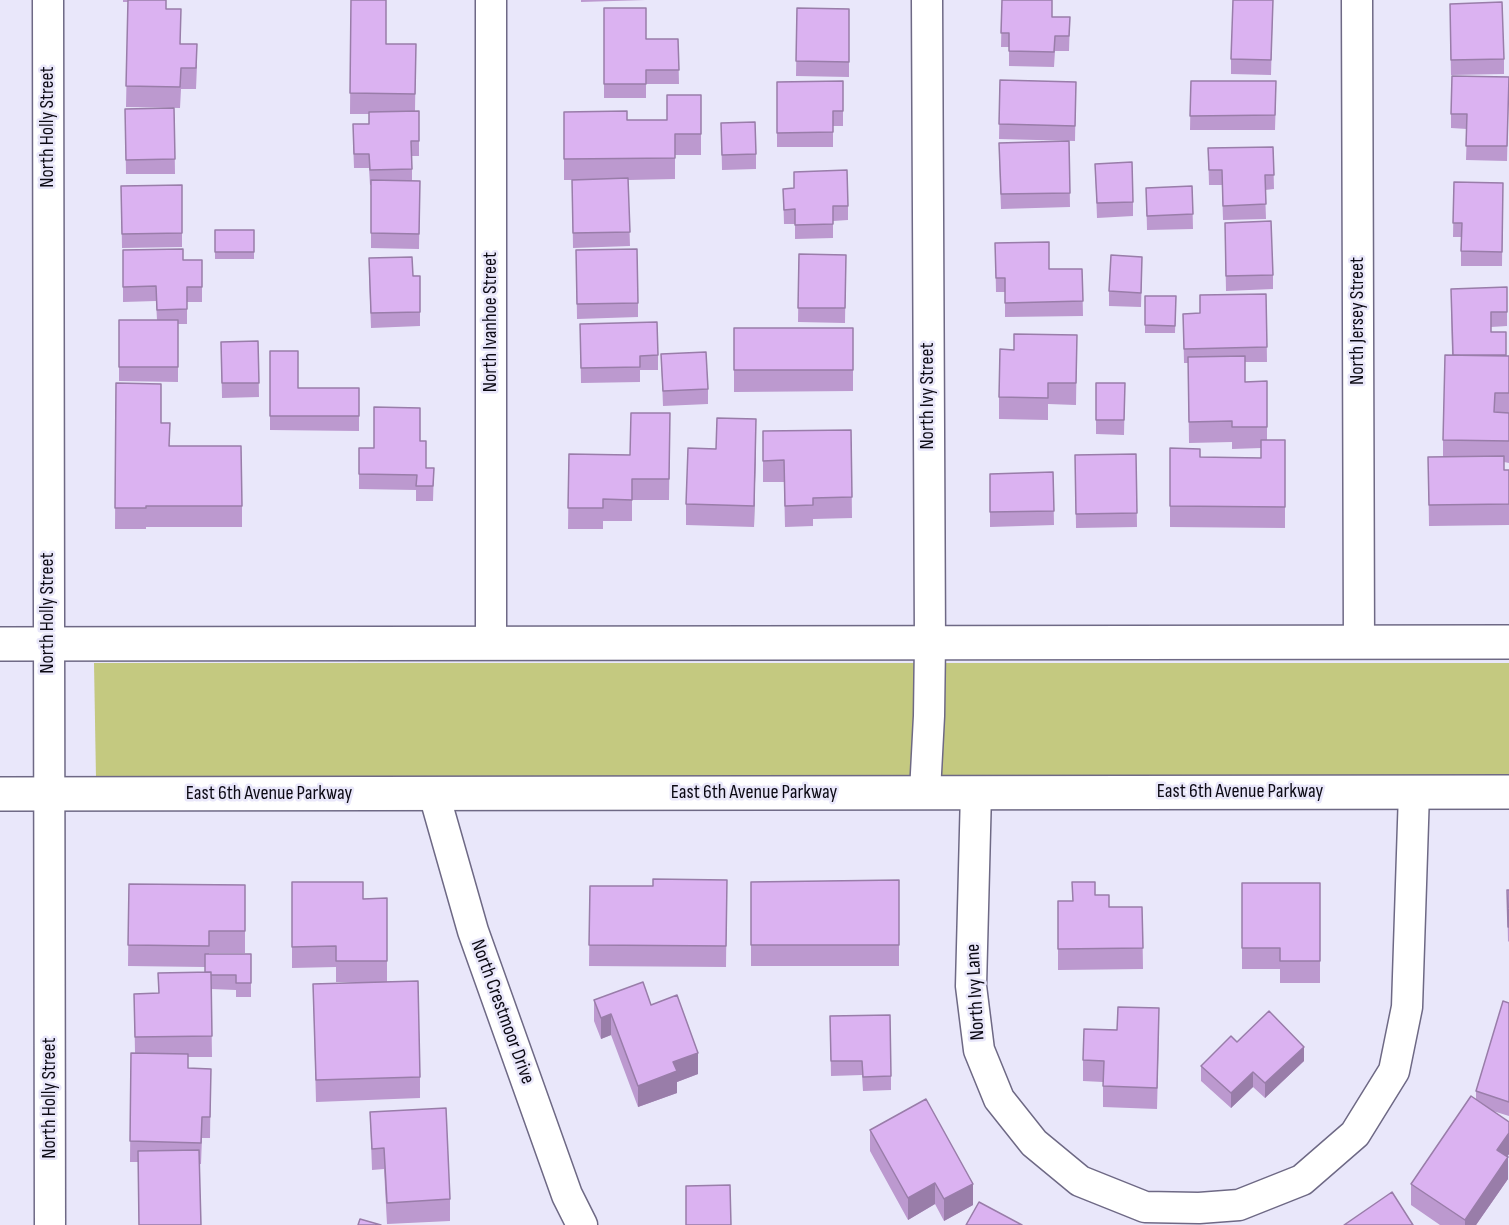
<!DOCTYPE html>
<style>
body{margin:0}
canvas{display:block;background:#e9e7fa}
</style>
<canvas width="1509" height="1225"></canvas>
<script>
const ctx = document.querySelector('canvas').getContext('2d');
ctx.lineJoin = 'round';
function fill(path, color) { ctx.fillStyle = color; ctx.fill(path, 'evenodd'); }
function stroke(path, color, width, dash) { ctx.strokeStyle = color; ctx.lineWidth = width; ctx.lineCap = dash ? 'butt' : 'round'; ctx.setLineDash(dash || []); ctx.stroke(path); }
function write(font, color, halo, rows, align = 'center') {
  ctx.font = font + ' "Sofia Sans Condensed",sans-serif'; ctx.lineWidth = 5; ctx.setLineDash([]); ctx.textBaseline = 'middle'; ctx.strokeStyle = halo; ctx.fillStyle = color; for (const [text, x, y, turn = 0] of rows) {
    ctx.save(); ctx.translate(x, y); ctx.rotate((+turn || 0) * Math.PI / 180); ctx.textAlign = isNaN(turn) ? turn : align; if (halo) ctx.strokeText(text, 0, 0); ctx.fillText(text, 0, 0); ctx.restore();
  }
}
fill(new Path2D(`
 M94,663H1509V778L96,779Z`), '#c4c980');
const minor = new Path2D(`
 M48,0L50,1225
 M1357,0L1359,642
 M491,643V0
 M925,792L929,716L930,642L927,0
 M976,792L971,986L979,1050L999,1099L1034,1143L1080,1181L1145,1207L1199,1208L1239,1205L1302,1180L1355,1134L1394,1071L1407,1007L1414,792
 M434,794L473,931L567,1195L582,1225`);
const major = new Path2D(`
 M0,644L1509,642
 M0,794L1509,792`);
stroke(minor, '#6e6985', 33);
stroke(major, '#6e6985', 36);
stroke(minor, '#fff', 30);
stroke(major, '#fff', 33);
fill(new Path2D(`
 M123,0H166V9L181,44L197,65L196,89H181L180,108L126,107L128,2H123Z
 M351,0H418H386V44H416L415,111H419V156H412V181H420L419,249L371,248V185H370L369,168H354L353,139L369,124V114H350Z
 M581,0H646L581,2Z
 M1002,0L1052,17H1070L1069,51H1055L1054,67L1009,66V47H1001Z
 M1273,0L1271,75L1231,74V59Z
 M604,8L646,39H678L679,84H646V98H604Z
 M797,8L849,9V77L796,76Z
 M1450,18L1504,59V74L1451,75Z
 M1509,77L1507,161L1466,160L1467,129L1451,128V114Z
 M1000,80L1076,82L1075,141L999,139Z
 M843,81V126H833V147H777V82Z
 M1191,81L1276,95L1275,130H1190Z
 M701,95V155H675V179L628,180L630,246L573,248L572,180H564V112L627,120H667Z
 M174,108L175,174H126L125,109Z
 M721,123L756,154V169L722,170Z
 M1069,141L1070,207L1001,209L999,157Z
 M1273,147L1274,189L1265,190L1266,219L1223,220L1222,185H1209L1208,148Z
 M1095,164L1133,202V216L1097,218Z
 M1454,182L1503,183L1502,266H1461V237H1453Z
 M182,185V247L122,248L121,186Z
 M1192,186L1193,229L1147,230L1146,188Z
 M783,189L848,206V220L833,221V238L795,239V224H784Z
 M215,230H254V259H215Z
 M1225,237L1273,275V289L1226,291Z
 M995,243L1049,269H1082L1083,316L1005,317V292H996Z
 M123,250L183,260H202V302H187V324H178V382L119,381V320H157L156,301L123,302Z
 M576,250L638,303V317L577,319Z
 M799,254L846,255L845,323L798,322Z
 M1142,272L1141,307L1109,306V291Z
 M369,273L420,276V326L371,328Z
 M1266,294L1267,362H1245V382L1267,381V440H1285V528L1170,527V448L1200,457L1261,458V448L1232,449V442L1189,443L1188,363H1184L1183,314L1200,313Z
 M1145,296H1176L1175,333H1145Z
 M1451,303L1507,312V326L1491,327V332H1506V356H1509V463L1504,462V470H1509V525L1429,526L1428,457H1443V440L1452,355Z
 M580,324L658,355V370H640V382L581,383Z
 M734,328H853V391L734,392Z
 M1077,335L1076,405L1048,404V420L999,419V397L1014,350Z
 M258,341L259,397L222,398L221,342Z
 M270,351L298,388H359V431L270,430Z
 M661,354L708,389V404L663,406Z
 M116,383L161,423L170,446L242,506V527H146V529H115Z
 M1096,383H1125L1124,435L1096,434Z
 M670,413L669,500H632V521H603V529H568L569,454L630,455Z
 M851,430L852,518L813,519V526L785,527L784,482H763V431Z
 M756,440L754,527L686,525V504L716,449Z
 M420,441L426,468H434L433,501H416V490L359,489V448H374Z
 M1136,454L1137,527L1076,528L1075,455Z
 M1053,472L1054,525L990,527V474Z
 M727,880L726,967L589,966L590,886H653Z
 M899,880V966H751V882Z
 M292,882L363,899L387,898V982L420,1077V1098L316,1102L313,984L367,982H336V967L292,968Z
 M1242,883H1320V983H1280V969H1242Z
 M129,884L245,885V953H209V954H251V997H236V990L211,989L212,1057H188V1068L211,1069L210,1138H202L201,1164H199L201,1225H139L138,1162H130L131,1053H135L134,994L158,993L205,972V967L128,966Z
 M1507,890H1509V941L1508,942Z
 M1095,895L1109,907H1142L1143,969L1058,970V901H1072Z
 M594,1000L651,1005L698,1074L677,1082V1093L638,1107L611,1035L601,1039L594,1021Z
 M1509,1003V1116L1493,1111L1509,1122V1154L1507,1157L1508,1179L1476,1225H1440L1411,1205V1184L1476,1099V1091Z
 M830,1016L891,1076V1090L863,1091L862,1075L831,1076Z
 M1159,1029L1157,1109L1103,1107V1082L1083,1081V1060L1117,1030Z
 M1237,1042L1304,1061L1265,1098L1253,1087L1231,1108L1201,1081V1066Z
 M370,1112L450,1199V1221L387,1224L384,1169L372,1170Z
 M870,1130L973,1205L944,1221L935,1204L908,1220L870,1151Z`), '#bc99cf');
fill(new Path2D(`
 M756,419V440L754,527V506Z
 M611,1014V1035L601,1039V1018Z
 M1304,1047V1061L1265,1098V1083Z
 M698,1053V1074L677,1082V1093L638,1107V1086L673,1062Z
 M1253,1072V1087L1231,1108V1093Z
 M1509,1133V1154L1497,1171V1150Z
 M1508,1157V1179L1476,1225H1465V1220Z
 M935,1183V1204L908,1220V1198Z
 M973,1184V1205L944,1221V1199Z`), '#997da9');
const building = new Path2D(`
 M128,0H166V9H181L180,44H197L196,68H181L180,87L126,86Z
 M351,0H386V44H416L415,94L350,93Z
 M1002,0H1052V17H1070L1069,36H1055L1054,52L1009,51V33H1001Z
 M1233,0H1273L1271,60L1231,59Z
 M1502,2L1504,59L1451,60L1450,4Z
 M604,8H646V39H678L679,70H646V84H604Z
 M797,8L849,9V62L796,61Z
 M1452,76L1509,77L1507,146H1466L1467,114H1451Z
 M1000,80L1076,82L1075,126L999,124Z
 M843,81V111H833V132L777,133V82Z
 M1191,81H1276L1275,115L1190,116Z
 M667,95H701V134H675V158L564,159V112L627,111V120H667Z
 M174,108L175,159L126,160L125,109Z
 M419,111V141H411L412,169L370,170L369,154H354L353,124H369V112Z
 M755,122L756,154L722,155L721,123Z
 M1069,141L1070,193L1001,194L999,143Z
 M1273,147L1274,175H1265L1266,204L1223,206L1222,170H1209L1208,148Z
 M1132,162L1133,202L1097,203L1095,164Z
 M847,170L848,206H833V224L795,225V209L784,210L783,189L794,188V172Z
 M628,178L630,232L573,233L572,180Z
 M371,180L420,181L419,234L371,233Z
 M1454,182L1503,183L1502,252L1461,251L1462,223H1453Z
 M182,185V233L122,234L121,186Z
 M1192,186L1193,214L1147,216L1146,188Z
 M1271,221L1273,275L1226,276L1225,223Z
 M215,230H254V252H215Z
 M1049,242V269H1082L1083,301L1005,303V278H996L995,243Z
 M183,249V260H202V287H187V309L157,310L156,286L123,287V250Z
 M637,249L638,303L577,304L576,250Z
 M799,254L846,255L845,308H798Z
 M1111,255L1142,257L1141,293L1109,291Z
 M412,257L413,276H420V312L371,313L369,258Z
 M1507,287V312H1491V332H1506V355H1453L1451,289Z
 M1266,294L1267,347L1184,349L1183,314L1200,313V295Z
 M1145,296H1176L1175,326L1145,325Z
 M119,320H178V367H119Z
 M657,322L658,355L640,356V367L581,368L580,324Z
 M734,328H853V370H734Z
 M1014,334L1077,335L1076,383H1048V398L999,397L1000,349L1014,350Z
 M258,341L259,383H222L221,342Z
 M270,351H298V388H359V416H270Z
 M706,352L708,389L663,391L661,354Z
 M1445,355L1509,356V393H1495L1494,412L1509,413V441L1443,440Z
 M1245,356V382L1267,381V427H1232V421L1189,422L1188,357Z
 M116,383L161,384V423H170L169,446H241L242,506H146V508H115Z
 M1096,383H1125L1124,420H1096Z
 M374,407L420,408V441H426V468H434L433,486H416L417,475L359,474V448H374Z
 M631,413H670L669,479H632V500L603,499V508H568L569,454L630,455Z
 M717,418L756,419L754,506L686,504L688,448L716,449Z
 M851,430L852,497L813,498V505L785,506L784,460L763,461V431Z
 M1261,440H1285V507L1170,506V448L1200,449V457L1261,458Z
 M1136,454L1137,513L1076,514L1075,455Z
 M1504,456V470H1509V504L1429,505L1428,457Z
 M1053,472L1054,511L990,512V474Z
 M653,879L727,880L726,946L589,945L590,886H653Z
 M899,880V945H751V882Z
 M292,882H363V899L387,898V961H336V946L292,947Z
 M1072,882H1095V895H1109V907H1142L1143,948L1058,949V901H1073Z
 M1242,883H1320V961H1280V948H1242Z
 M129,884L245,885V931H209V946L128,945Z
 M1507,890H1509V927H1508Z
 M205,954H251V983H236V975H211V972H205Z
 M211,972L212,1036L135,1037L134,994L159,993L158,973Z
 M418,981L420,1077L316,1080L313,984Z
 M643,982L651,1005L677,995L698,1053L673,1062L677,1071L638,1086L611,1014L601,1018L594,1000Z
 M1503,1001L1509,1003V1102L1476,1091Z
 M1118,1007L1159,1008L1157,1088L1103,1086L1104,1061L1083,1060L1084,1029L1117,1030Z
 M1269,1011L1304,1047L1265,1083L1253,1072L1231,1093L1201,1066L1231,1036L1237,1042Z
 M890,1015L891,1076L863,1077L862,1061H831L830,1016Z
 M131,1053L188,1054V1068L211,1069L210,1117H202L201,1143L130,1141Z
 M1471,1096L1509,1122V1133L1497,1150L1508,1157L1465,1220L1411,1184Z
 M926,1099L973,1184L944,1199L935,1183L908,1198L870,1130Z
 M446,1108L450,1199L387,1203L384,1148L372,1149L370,1112Z
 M199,1150L201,1225H139L138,1151Z
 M730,1185L731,1225H686V1186Z
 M1392,1192L1413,1225H1344Z
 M979,1202L1022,1225H966Z
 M360,1219L381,1225H358Z`);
fill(building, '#dbb2f1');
stroke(building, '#997da9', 1.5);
write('20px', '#0c0a14', '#e9e7fa', [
 ["North Holly Street",48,127,-90],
 ["North Jersey Street",1358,321,-90],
 ["North Ivanhoe Street",491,322,-90],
 ["North Ivy Street",928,396,-90],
 ["North Holly Street",48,613,-90],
 ["East 6th Avenue Parkway",1240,792],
 ["East 6th Avenue Parkway",754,793],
 ["East 6th Avenue Parkway",269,794],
 ["North Ivy Lane",976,992,-93],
 ["North Crestmoor Drive",502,1012,70],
 ["North Holly Street",50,1098,-90]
]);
</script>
